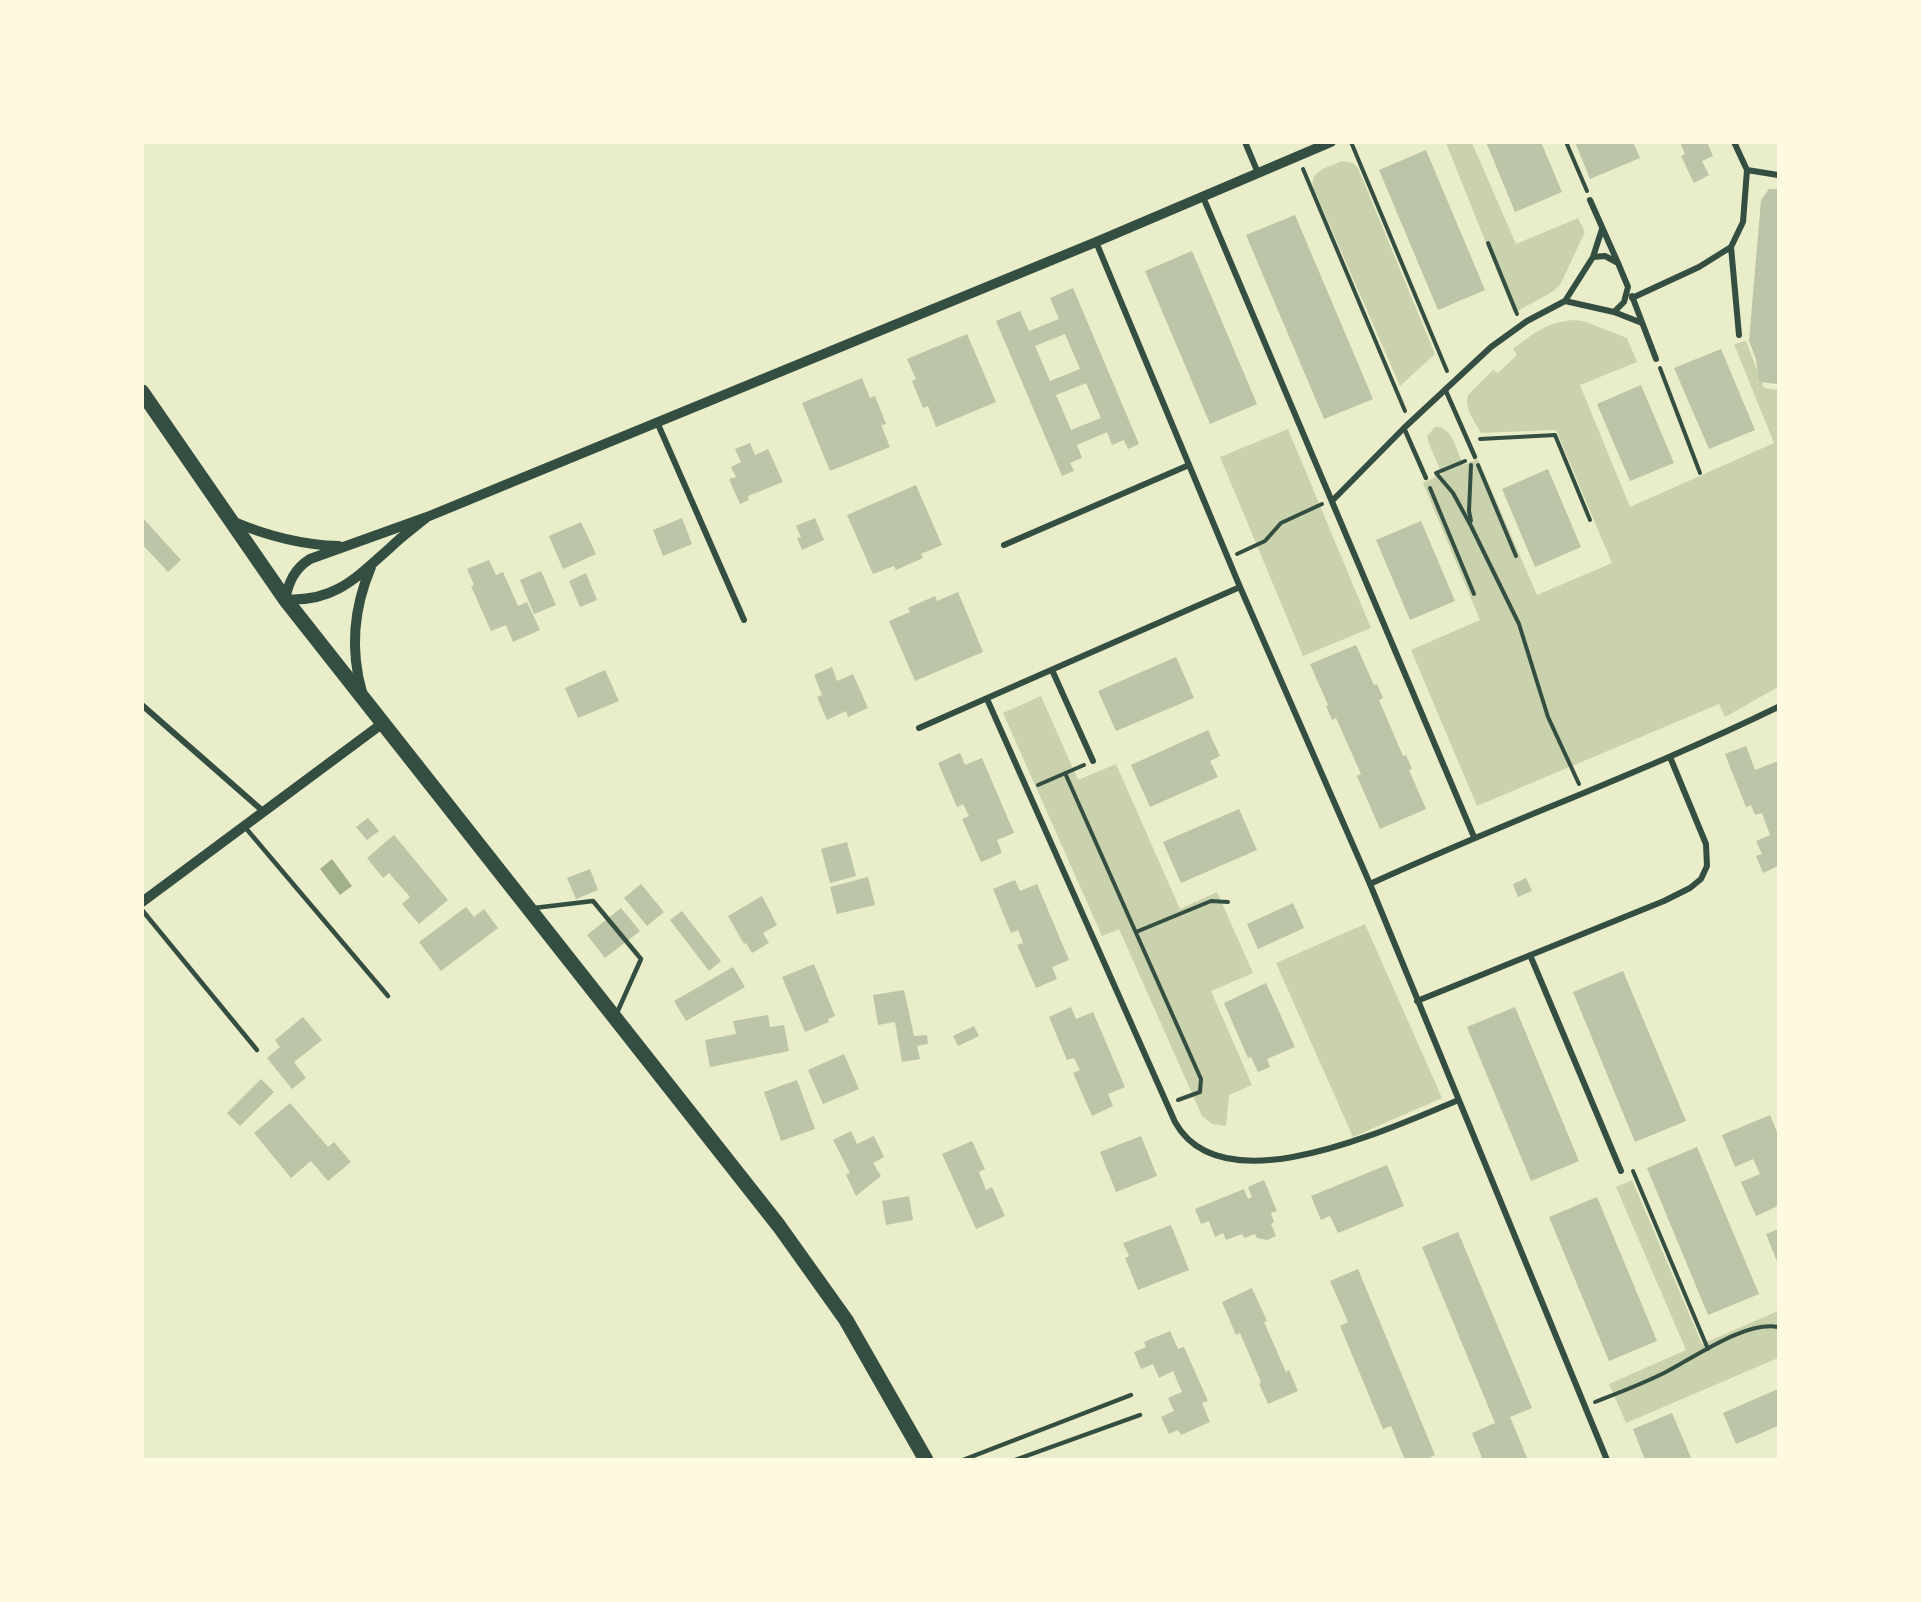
<!DOCTYPE html>
<style>
body{margin:0}
#map{position:relative;width:1921px;height:1602px;overflow:hidden;background:#e9edc9;font-family:"Asap Condensed",sans-serif}
canvas{display:block}
.frame{position:absolute;inset:0;border:144px solid #fefae0;pointer-events:none}
</style>
<div id="map">
<canvas width="1921" height="1602"></canvas>
<div class="frame"></div>
</div>
<script>
const ctx = document.querySelector('canvas').getContext('2d');
ctx.lineJoin = 'round';
function fill(path, color) { ctx.fillStyle = color; ctx.fill(path, 'evenodd'); }
function stroke(path, color, width, dash) { ctx.strokeStyle = color; ctx.lineWidth = width; ctx.lineCap = dash ? 'butt' : 'round'; ctx.setLineDash(dash || []); ctx.stroke(path); }
fill(new Path2D(`
 M1446,143H1472L1516,244L1578,218L1585,232L1560,285L1552,292L1514,313Z
 M1342,161L1353,163L1358,168L1435,354L1400,386L1313,187C1310,170 1329,167 1342,161Z
 M1573,320L1583,321L1627,338L1637,362L1580,385L1630,507L1774,443L1734,344L1746,341L1764,388L1778,390V687L1725,717L1719,704L1477,806L1411,650L1480,620L1423,483L1442,474L1429,444L1427,436L1435,427C1453,426 1457,452 1463,465L1478,459L1537,595L1612,563L1556,430L1481,433C1475,422 1464,408 1468,395L1493,370L1498,373L1517,355L1513,349C1532,334 1548,322 1573,320Z
 M1288,429L1371,628L1303,656L1220,457Z
 M1041,696L1078,780L1116,764L1180,909L1217,892L1253,973L1211,991L1252,1085L1229,1095L1226,1126L1212,1124L1202,1116L1119,929L1102,936L1003,713Z
 M1365,924L1442,1098L1353,1137L1276,963Z
 M1632,1180L1702,1344L1778,1311V1358L1626,1423L1609,1384L1686,1350L1616,1187Z`), '#cad2ad');
fill(new Path2D(`
 M332,859L352,886L340,895L320,869Z`), '#a3b18a');
fill(new Path2D(`
 M1486,142H1541L1562,192L1515,212Z
 M1575,142H1633L1640,158L1590,179Z
 M1680,142H1707L1713,156L1702,161L1709,175L1694,183L1681,156L1685,154Z
 M1426,150L1485,290L1438,310L1379,170Z
 M1769,189H1778V384L1759,382L1756,359L1749,341L1761,200Z
 M1295,215L1373,399L1324,419L1246,235Z
 M1192,251L1257,404L1210,424L1145,271Z
 M1073,288L1139,444L1128,449L1124,440L1112,445L1107,432L1077,445L1082,458L1070,463L1074,471L1062,476L996,321L1020,311L1029,331L1059,319L1050,298ZM1065,334L1080,369L1050,381L1035,346ZM1086,383L1101,418L1071,430L1056,395Z
 M967,334L996,402L936,427L928,406L923,408L912,381L916,379L907,359Z
 M1721,349L1755,430L1709,449L1674,368Z
 M862,378L870,398L875,396L886,424L881,425L890,447L830,471L802,403Z
 M1641,385L1674,463L1630,481L1597,404Z
 M750,443L755,455L768,449L783,482L748,496L749,500L740,504L729,479L736,477L731,467L741,462L735,449Z
 M1548,469L1581,547L1535,567L1502,489Z
 M916,485L942,545L921,554L923,558L896,570L894,566L873,574L847,515Z
 M142,517L181,560L168,572L142,544Z
 M682,518L692,544L663,556L653,530Z
 M815,518L824,540L802,550L797,538L801,537L796,526Z
 M1421,521L1455,601L1410,620L1376,540Z
 M581,522L596,554L563,569L549,536Z
 M489,560L496,575L503,572L518,606L527,602L540,630L513,642L506,625L491,631L471,586L474,585L467,569Z
 M541,571L556,605L534,614L520,580Z
 M586,573L597,600L580,607L569,581Z
 M958,592L983,652L915,681L889,621L910,612L908,608L935,596L937,601Z
 M1356,645L1374,685L1377,684L1383,698L1379,700L1403,756L1406,755L1412,769L1409,770L1426,809L1380,829L1357,776L1361,774L1336,718L1332,720L1326,706L1328,705L1310,664Z
 M1176,657L1194,698L1116,731L1098,691Z
 M832,667L837,681L853,674L868,708L848,717L846,711L827,720L817,697L822,695L814,675Z
 M605,670L619,701L578,718L565,688Z
 M1208,730L1220,756L1210,761L1218,777L1150,807L1131,765Z
 M1746,746L1755,770L1778,761V866L1763,873L1756,856L1762,854L1756,841L1770,835L1762,813L1755,815L1751,805L1746,807L1725,754Z
 M960,753L965,765L982,758L1014,833L997,840L1002,853L981,862L962,819L969,816L963,804L957,807L938,763Z
 M1239,809L1257,850L1181,883L1163,842Z
 M368,818L379,831L367,840L356,827Z
 M394,835L448,900L419,924L402,904L410,897L389,873L383,878L367,858Z
 M847,842L856,876L830,883L821,849Z
 M590,869L598,890L576,899L567,878Z
 M868,877L875,905L837,914L830,887Z
 M1526,878L1532,891L1518,897L1513,884Z
 M1015,880L1020,891L1037,884L1069,960L1052,967L1057,979L1036,988L1017,945L1023,943L1018,930L1011,933L993,889Z
 M641,884L664,912L647,926L624,898Z
 M762,896L777,925L763,933L769,943L752,953L746,943L744,944L728,916Z
 M1293,903L1304,928L1258,949L1247,924Z
 M466,907L474,917L484,909L498,928L441,971L419,942Z
 M621,908L640,931L605,958L587,935Z
 M682,911L721,961L709,971L670,920Z
 M814,964L835,1016L828,1019L829,1022L805,1032L782,977Z
 M733,967L745,987L686,1021L674,1001Z
 M1623,971L1686,1121L1635,1142L1573,992Z
 M1266,983L1295,1047L1267,1059L1270,1067L1258,1072L1251,1057L1248,1058L1224,1003Z
 M904,990L914,1036L927,1035L928,1044L917,1046L920,1059L902,1062L895,1022L878,1025L873,995Z
 M1071,1007L1076,1019L1093,1012L1125,1087L1108,1094L1113,1106L1092,1116L1073,1073L1080,1070L1074,1058L1067,1060L1049,1017Z
 M1515,1007L1579,1161L1531,1181L1467,1027Z
 M768,1015L770,1027L784,1025L789,1051L710,1067L705,1040L736,1034L733,1021Z
 M303,1017L322,1040L294,1062L306,1078L292,1089L267,1058L280,1047L275,1040Z
 M974,1026L979,1036L958,1046L953,1036Z
 M844,1054L859,1089L823,1104L808,1070Z
 M261,1079L274,1092L240,1126L227,1113Z
 M797,1080L815,1129L781,1141L764,1092Z
 M290,1103L328,1147L334,1142L351,1162L328,1181L311,1161L291,1178L254,1133Z
 M1770,1115L1777,1132L1778,1131V1206L1756,1216L1741,1182L1760,1174L1753,1159L1735,1167L1722,1135Z
 M851,1131L857,1144L874,1136L884,1157L873,1163L881,1176L856,1196L846,1175L850,1173L833,1140Z
 M1141,1136L1157,1176L1116,1192L1100,1152Z
 M972,1141L985,1169L979,1172L986,1190L992,1187L1005,1216L976,1229L942,1154Z
 M1697,1147L1759,1294L1708,1315L1647,1168Z
 M1387,1165L1404,1206L1338,1233L1330,1216L1321,1220L1311,1196Z
 M1264,1180L1277,1211L1271,1213L1274,1222L1271,1224L1276,1236L1267,1240L1257,1238L1255,1234L1244,1238L1242,1234L1226,1240L1223,1233L1215,1237L1209,1221L1201,1224L1195,1209L1244,1189L1248,1199L1252,1197L1248,1187Z
 M909,1196L913,1220L886,1225L882,1201Z
 M1597,1197L1657,1341L1609,1361L1549,1217Z
 M1171,1225L1189,1270L1138,1290L1125,1258L1129,1256L1123,1243Z
 M1778,1229V1264L1766,1234Z
 M1458,1232L1532,1408L1510,1417L1528,1460H1483L1472,1433L1495,1423L1422,1247Z
 M1358,1269L1435,1455L1425,1460H1405L1391,1426L1383,1429L1340,1326L1348,1322L1330,1281Z
 M1252,1288L1267,1321L1264,1322L1286,1372L1289,1370L1298,1391L1268,1404L1259,1384L1261,1382L1240,1333L1236,1335L1222,1302Z
 M1170,1331L1178,1349L1184,1347L1208,1401L1202,1403L1210,1422L1181,1435L1178,1430L1169,1434L1161,1417L1174,1411L1168,1398L1182,1392L1173,1371L1159,1378L1153,1364L1141,1369L1134,1352L1146,1347L1144,1342Z
 M1778,1389V1426L1736,1444L1723,1413Z
 M1672,1413L1692,1460H1645L1633,1429Z`), '#bcc5a7');
stroke(new Path2D(`
 M1351,142L1447,371
 M1566,142L1587,191
 M1303,169L1405,411
 M1488,243L1517,314
 M1660,368L1700,473
 M1480,439L1555,435L1590,520
 M1478,465L1516,556
 M1436,473L1453,493L1471,526L1519,624L1548,717L1579,784
 M1436,473L1465,461
 M1430,488L1474,594
 M1471,521L1469,511L1471,465
 M1237,554L1265,541L1281,523L1322,504
 M1065,773L1201,1079L1200,1092L1178,1100
 M1038,785L1084,765
 M1136,932L1211,901L1228,902
 M1633,1171L1708,1349
 M1595,1402C1618,1393 1642,1384 1664,1373C1694,1358 1744,1321 1778,1327`), '#344e41', 4);
stroke(new Path2D(`
 M1445,389L1475,457
 M1404,428L1426,478
 M244,826L388,996
 M534,908L593,901L641,959L616,1015
 M142,910L257,1050
 M963,1460L1131,1395
 M1015,1460L1140,1415`), '#344e41', 4.5);
stroke(new Path2D(`
 M1245,142L1258,173
 M1734,142L1747,170L1778,175
 M1203,197L1474,837
 M1590,200L1618,263
 M1096,242L1240,587L1370,884L1607,1460
 M1593,257L1602,229
 M1632,296L1656,359
 M1632,298L1699,267L1731,247
 M1614,312L1642,323
 M1739,335L1731,247L1743,222L1747,170
 M657,422L744,620
 M1332,501L1404,428L1491,347L1527,321L1565,301L1593,257L1605,256L1618,263L1628,287L1624,302L1614,312L1565,301
 M1004,545L1189,465
 M1052,670L1093,761
 M987,699L1175,1122C1223,1209 1393,1126 1459,1100
 M142,705L264,812
 M919,728L1240,587
 M1370,884C1505,822 1645,772 1778,707
 M1530,955L1621,1171
 M1417,1001L1664,901L1690,888L1701,879L1707,866L1706,844L1670,757`), '#344e41', 6);
stroke(new Path2D(`
 M427,517C415,527 402,536 391,547C357,577 334,603 285,599C289,582 294,569 310,559L427,517L1096,242L1331,142
 M232,521C267,536 302,545 339,546
 M362,692C350,650 354,607 371,567
 M142,902L383,723`), '#344e41', 10);
stroke(new Path2D(`
 M142,392L285,599L779,1226L846,1320L926,1460`), '#344e41', 15);
</script>
